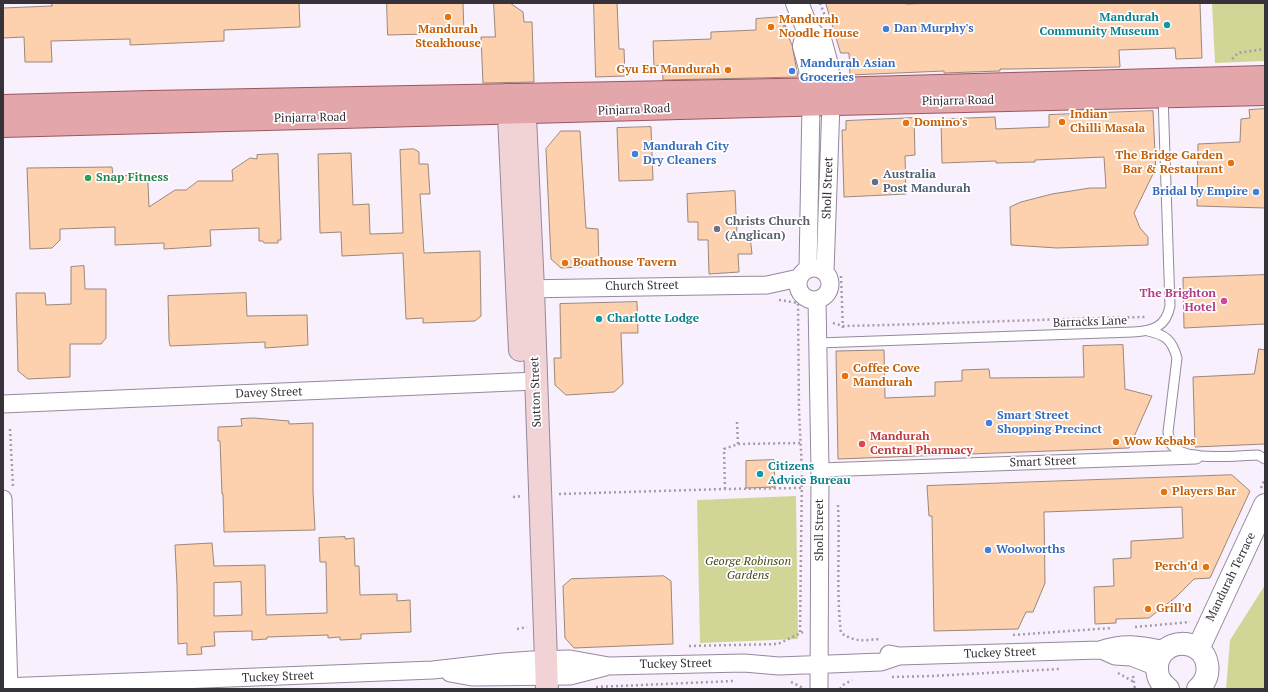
<!DOCTYPE html>
<meta charset="utf-8">
<style>
body{margin:0}
#map{position:relative;width:1268px;height:692px;overflow:hidden;background:#f9f0fd;font-family:"PT Serif",serif}
canvas{display:block}
.frame{position:absolute;inset:0;border:4px solid #37313a;pointer-events:none}
</style>
<div id="map">
<canvas width="1268" height="692"></canvas>
<div class="frame"></div>
</div>
<script>
const ctx = document.querySelector('canvas').getContext('2d');
ctx.lineJoin = 'round';
function fill(path, color) { ctx.fillStyle = color; ctx.fill(path, 'evenodd'); }
function stroke(path, color, width, dash) { ctx.strokeStyle = color; ctx.lineWidth = width; ctx.lineCap = dash ? 'butt' : 'round'; ctx.setLineDash(dash || []); ctx.stroke(path); }
function write(font, color, halo, rows, align = 'center') {
  ctx.font = font + ' "PT Serif",serif'; ctx.lineWidth = 3.5; ctx.setLineDash([]); ctx.textBaseline = 'middle'; ctx.strokeStyle = halo; ctx.fillStyle = color; for (const [text, x, y, turn = 0] of rows) {
    ctx.save(); ctx.translate(x, y); ctx.rotate((+turn || 0) * Math.PI / 180); ctx.textAlign = isNaN(turn) ? turn : align; if (halo) ctx.strokeText(text, 0, 0); ctx.fillText(text, 0, 0); ctx.restore();
  }
}
fill(new Path2D(`
 M1212,3H1265V61L1215,63Z
 M796,496L798,639L700,643L697,500Z
 M1265,585V689H1226L1230,640Z`), '#d1d696');
const building = new Path2D(`
 M51,3H299L300,27L224,30V41L130,45V39L51,41L52,62H25L24,37L3,38V8L52,6Z
 M387,3H463L464,33L388,35Z
 M494,3H510L523,12L524,22H532L534,82L483,83L481,37H495Z
 M594,3H617L619,49H624L625,76L596,77Z
 M826,3H906V4L938,3H1200L1202,58L1176,59L1175,48L1119,50L1120,67L1012,69H1000V71L944,73V71L850,75L849,53H841Z
 M782,17L789,35L788,36L792,45L798,77L663,80L662,65L654,66L653,41L711,39V32L756,30V19Z
 M1265,109V208L1197,206L1198,144L1240,142L1241,119L1250,118L1249,110Z
 M1153,111L1156,174H1153L1134,213L1140,228L1148,237V245L1057,248L1011,245L1010,207L1021,202L1052,194L1090,188H1106L1104,157L1035,160V162L996,163V161L942,163L941,119L995,117L996,129L1049,127V115Z
 M914,118L915,155L905,156L906,194L844,197L842,130H846V121Z
 M651,127L653,180L619,181L617,128Z
 M561,131H580L586,228L598,229L599,266L561,268L551,259L546,149Z
 M414,149L419,152V164H428L430,194H420L424,253L480,251L481,316L475,321L423,323V318L406,319L403,253L342,256L341,232L320,233L318,154L351,153L353,205L369,204L370,234L403,233L400,150Z
 M278,154L281,240H278V243H264L263,241H259V228L210,230L211,246L164,249V243L115,245V227L60,229V240L52,248L30,249L27,168L112,167L113,176L134,175L148,183L149,207L175,190H186L198,181H233L232,170L250,158L257,159V155Z
 M735,191L737,236H750L752,254H738L739,272L709,274L708,240H698V222H688L687,194Z
 M84,266L85,289H106V338L101,344H70V377L28,379L18,371L16,293H45L46,305L71,304V267Z
 M1265,275V324L1184,328L1183,278Z
 M246,293L247,316L307,315L308,345L265,348V342L170,346L169,340L168,296Z
 M637,302L638,333H621L623,384L614,392L566,395L555,385L554,358H561L560,304Z
 M1123,345L1125,389L1152,396L1129,448L838,459L836,351L884,350L885,398L935,396V382L962,381V370L989,369L990,378L1084,377L1083,346Z
 M1259,349L1265,350V444L1195,447L1193,377L1254,374Z
 M254,418L289,421V424L313,423V491L315,530L224,532L223,494H222L220,441H218V427L242,426L241,419Z
 M774,460L775,487L746,488V461Z
 M1232,475L1250,491L1210,578L1194,579L1176,597L1149,618L1116,619V623L1095,624L1094,587L1114,586L1113,559L1131,558V541L1183,538L1182,507L1044,512L1045,583L1033,612H1026L1018,629L934,631L932,516H929L927,486Z
 M345,537V539L354,538L355,566H359L360,595L397,594V601L410,600L411,632L361,634V639L340,640V637L328,638V635L267,637V639L252,640V631L214,632L215,646L201,647L202,654L187,655V643L178,644L177,585L175,545L212,543L214,566L265,565L266,615L327,613L326,562H320L319,538ZM241,582L242,615L214,616V583Z
 M664,576L671,581L673,644L574,648L565,638L563,586L571,579Z`);
fill(building, '#fdd0ae');
stroke(building, '#9c8778', 1);
const service = new Path2D(`
 M1148,331C1166,335 1172,340 1177,358L1168,432C1169,436 1169,441 1171,444C1184,463 1237,455 1258,455L1265,459
 M818,343L1133,332C1153,331 1166,327 1170,306L1163,95`);
const pedestrian = new Path2D(`
 M820,470L1196,457`);
const minor = new Path2D(`
 M798 284a16 16 0 1 1 32 0a16 16 0 1 1-32 0Z
 M808,268L811,104
 M825,271L831,104
 M521,289L767,285L799,278
 M817,300L820,470L819,689
 M3,404L536,381
 M3,499L9,689
 M1104,651L1115,656L1131,657L1157,667
 M889,654L899,656L1100,650C1125,641 1141,645 1166,650
 M450,673L472,677L570,676L605,667
 M3,687L433,670L503,662L532,660L570,659L609,666L744,663L779,666L881,662L899,656`);
const tertiary = new Path2D(`
 M797,3L808,30L821,43L827,65L831,104
 M808,30L804,46L810,68L812,89L811,104
 M1198,649L1265,505
 M1168,689C1165,686 1161,683 1160,680C1157,676 1157,670 1157,665C1161,637 1203,637 1207,664C1209,674 1205,683 1198,689`);
const secondary = new Path2D(`
 M508,95L520,350
 M524,95L533,289L547,689`);
const primary = new Path2D(`
 M3,106L150,102L830,89L1265,77
 M3,126L793,105L1265,94`);
stroke(service, '#96889d', 11);
stroke(pedestrian, '#96889d', 15);
stroke(minor, '#96889d', 19);
stroke(tertiary, '#96889d', 24);
stroke(secondary, '#96889d', 24);
stroke(primary, '#9b575f', 24);
stroke(new Path2D(`
 M820,3L827,21
 M784,25L787,35
 M1232,59L1238,53L1265,49
 M841,276L843,331
 M779,300L798,303L799,411L802,471
 M833,323L843,326C943,324 1044,319 1145,317
 M737,422L738,444
 M10,429L13,487
 M1261,488L1265,479
 M725,489L724,449L738,444L801,443
 M559,494L725,489L802,488
 M513,497L522,496
 M838,505C840,548 836,591 841,633C857,643 864,640 881,639
 M1135,627L1190,622
 M517,629L527,627
 M800,632L802,471
 M1013,635L1112,628
 M689,646L778,644L803,632
 M1118,673L1134,682
 M1133,676L1135,689
 M892,677L932,676L1059,669
 M791,682L801,687V689
 M596,687L733,681
 M840,689L843,685L852,680`), '#a49ca8', 2.5, [2, 3]);
stroke(service, '#fff', 9);
stroke(pedestrian, '#fff', 13);
stroke(minor, '#fff', 17);
stroke(tertiary, '#fff', 22);
stroke(secondary, '#f1d3d5', 22);
stroke(primary, '#e3a6ab', 22);
for (const [x, y, r, color] of [
 [448,17,4,"#e8710a"],
 [1167,25,4,"#0f9aa8"],
 [771,27,4,"#e8710a"],
 [886,29,4,"#3f7fe0"],
 [728,70,4,"#e8710a"],
 [792,71,4,"#3f7fe0"],
 [1062,122,4,"#e8710a"],
 [906,123,4,"#e8710a"],
 [635,154,4,"#3f7fe0"],
 [1231,163,4,"#e8710a"],
 [88,178,4,"#2e9e5b"],
 [875,182,4,"#5c6f8a"],
 [1256,192,4,"#3f7fe0"],
 [717,229,4,"#6b7280"],
 [565,263,4,"#e8710a"],
 [1224,301,4,"#d1479c"],
 [599,319,4,"#0f9aa8"],
 [845,376,4,"#e8710a"],
 [989,423,4,"#3f7fe0"],
 [1116,442,4,"#e8710a"],
 [862,444,4,"#e0444e"],
 [760,474,4,"#0f9aa8"],
 [1164,492,4,"#e8710a"],
 [988,550,4,"#3f7fe0"],
 [1206,567,4,"#e8710a"],
 [1148,609,4,"#e8710a"]
]) { const dot = new Path2D(); dot.arc(x, y, r, 0, 2 * Math.PI); ctx.fillStyle = color; ctx.fill(dot); stroke(dot, '#fff', 1.5); }
write('bold 12px', '#0d838f', '#fff', [
 ["Mandurah",1159,18,"right"],
 ["Community Museum",1159,32,"right"],
 ["Charlotte Lodge",607,319],
 ["Citizens",768,467],
 ["Advice Bureau",768,481]
], 'left');
write('bold 12px', '#c56008', '#fff', [
 ["Mandurah",779,20],
 ["Noodle House",779,34],
 ["Mandurah",448,30,"center"],
 ["Steakhouse",448,44,"center"],
 ["Gyu En Mandurah",720,70,"right"],
 ["Indian",1070,115],
 ["Chilli Masala",1070,129],
 ["Domino's",914,123],
 ["The Bridge Garden",1223,156,"right"],
 ["Bar & Restaurant",1223,170,"right"],
 ["Boathouse Tavern",573,263],
 ["Coffee Cove",853,369],
 ["Mandurah",853,383],
 ["Wow Kebabs",1124,442],
 ["Players Bar",1172,492],
 ["Perch’d",1198,567,"right"],
 ["Grill'd",1156,609]
], 'left');
write('bold 12px', '#366cbe', '#fff', [
 ["Dan Murphy's",894,29],
 ["Mandurah Asian",800,64],
 ["Groceries",800,78],
 ["Mandurah City",643,147],
 ["Dry Cleaners",643,161],
 ["Bridal by Empire",1248,192,"right"],
 ["Smart Street",997,416],
 ["Shopping Precinct",997,430],
 ["Woolworths",996,550]
], 'left');
write('12px', '#37313a', '#fff', [
 ["Pinjarra Road",958,101,-1],
 ["Pinjarra Road",634,110,-2],
 ["Pinjarra Road",310,118,-1],
 ["Sholl Street",828,188,-88],
 ["Church Street",642,286,-1],
 ["Barracks Lane",1090,322,-2],
 ["Sutton Street",536,392,-92],
 ["Davey Street",269,393,-2],
 ["Smart Street",1043,462,-2],
 ["Sholl Street",820,530,-90],
 ["Mandurah Terrace",1231,577,-64],
 ["Tuckey Street",1000,653,-2],
 ["Tuckey Street",676,664,-1],
 ["Tuckey Street",278,677,-2]
]);
write('bold 12px', '#4e5e75', '#fff', [
 ["Australia",883,175],
 ["Post Mandurah",883,189]
], 'left');
write('bold 12px', '#27864d', '#fff', [
 ["Snap Fitness",96,178]
], 'left');
write('bold 12px', '#5b616d', '#fff', [
 ["Christs Church",725,222],
 ["(Anglican)",725,236]
], 'left');
write('bold 12px', '#b23c85', '#fff', [
 ["The Brighton",1216,294],
 ["Hotel",1216,308]
], 'right');
write('bold 12px', '#be3a42', '#fff', [
 ["Mandurah",870,437],
 ["Central Pharmacy",870,451]
], 'left');
write('italic 12px', '#474a19', '#fff', [
 ["George Robinson",748,562],
 ["Gardens",748,576]
]);
</script>
